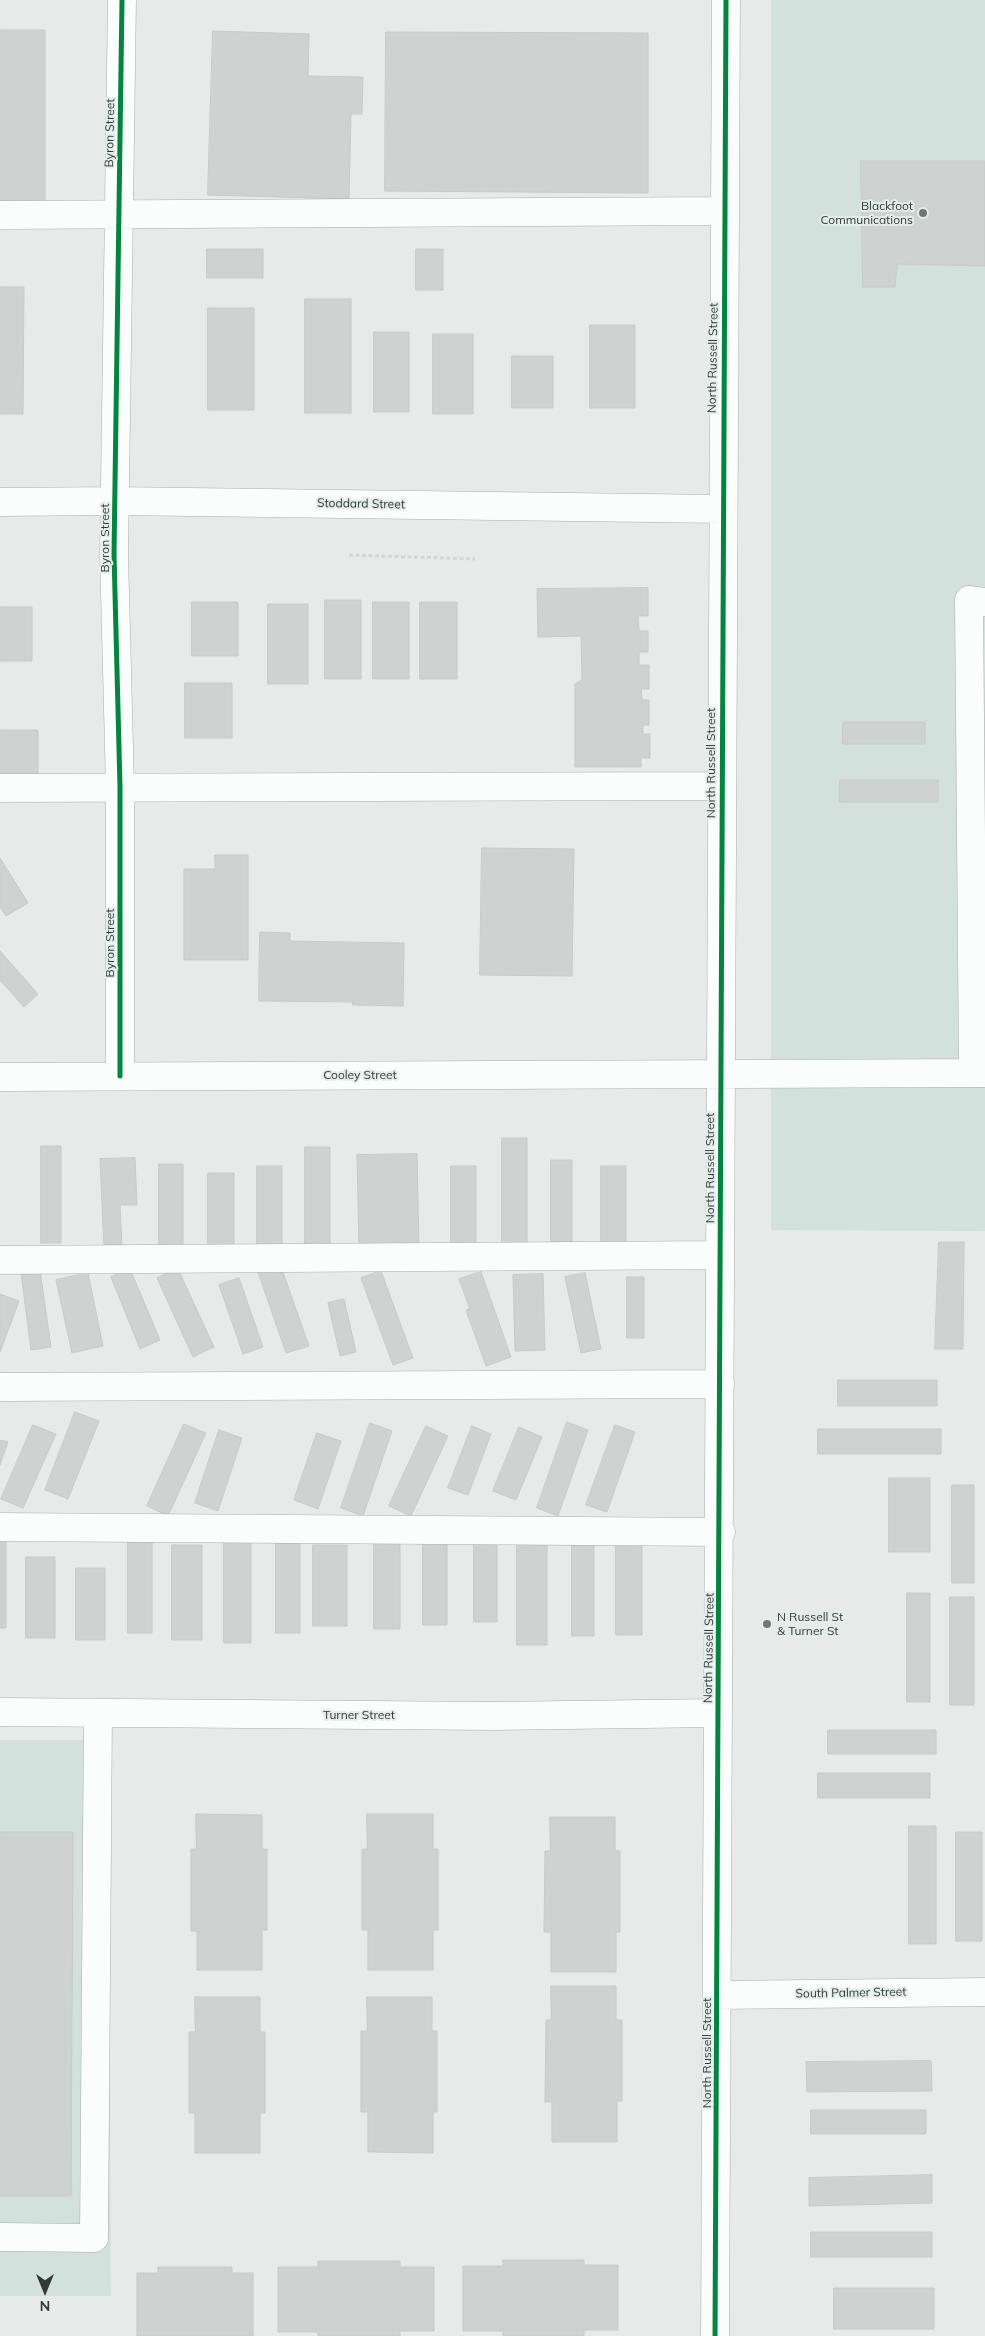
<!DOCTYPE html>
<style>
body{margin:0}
#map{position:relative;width:985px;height:2336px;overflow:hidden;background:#e6ebea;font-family:Mulish,sans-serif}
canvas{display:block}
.north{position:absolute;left:20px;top:2266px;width:50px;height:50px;-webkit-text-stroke:4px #e3eeeb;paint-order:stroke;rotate:180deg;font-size:14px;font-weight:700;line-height:20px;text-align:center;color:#333837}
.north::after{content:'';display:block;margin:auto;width:18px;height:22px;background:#333837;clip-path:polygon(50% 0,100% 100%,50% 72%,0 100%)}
</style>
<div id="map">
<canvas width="985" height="2336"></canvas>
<div class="north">N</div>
</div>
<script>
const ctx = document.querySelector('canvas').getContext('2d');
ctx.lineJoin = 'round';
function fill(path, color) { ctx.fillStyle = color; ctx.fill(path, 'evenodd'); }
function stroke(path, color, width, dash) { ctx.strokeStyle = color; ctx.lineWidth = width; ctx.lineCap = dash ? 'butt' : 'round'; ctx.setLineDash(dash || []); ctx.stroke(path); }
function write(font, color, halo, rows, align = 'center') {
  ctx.font = font + ' Mulish,sans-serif'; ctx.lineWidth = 4; ctx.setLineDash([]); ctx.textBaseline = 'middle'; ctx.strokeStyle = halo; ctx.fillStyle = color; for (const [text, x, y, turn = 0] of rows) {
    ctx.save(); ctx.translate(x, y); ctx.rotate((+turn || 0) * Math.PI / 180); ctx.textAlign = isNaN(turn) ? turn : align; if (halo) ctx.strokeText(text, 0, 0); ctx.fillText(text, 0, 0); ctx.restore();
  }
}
fill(new Path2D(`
 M771,0H985V1231L771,1230Z
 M0,1740H108L111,2296H0Z`), '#d3e1dd');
const building = new Path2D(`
 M0,30H45V210H0Z
 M213,31L309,34L308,76L363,77L362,114H351L349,199L208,195Z
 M386,32L648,33V193L385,191Z
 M861,161H985V266L897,264L895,287H863Z
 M207,249H263V278H207Z
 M416,249H443V290H416Z
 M0,287H24L23,414H0Z
 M305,299H351V413H305Z
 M208,308H254V410H208Z
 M590,325H635V408H590Z
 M374,332H409V412H374Z
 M433,334H473V414H433Z
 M512,356H553V408H512Z
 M648,588V616H638L639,631H648V652H639V665H649V689H641L642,700H649V725H643V734H650V758H641V767H575V684L582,680L581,636L538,637L537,589Z
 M325,600H361V679H325Z
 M192,602H238V656H192Z
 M373,602H409V679H373Z
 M420,602H457V679H420Z
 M268,604H308V684H268Z
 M0,607H32V661H0Z
 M185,683H232V738H185Z
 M843,722H925V744H843Z
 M0,730H38V777H0Z
 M840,780H938V802H840Z
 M482,848L574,849L572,976L480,975Z
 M215,855H248V960H184V869H215Z
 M0,858L28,903L6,916L0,907Z
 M260,932L290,933V941L404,943L403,1006L352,1005L353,1002L259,1001Z
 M0,951L38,994L24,1007L0,980Z
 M502,1138H527V1253H502Z
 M41,1146H61V1243H41Z
 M305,1147H330V1249H305Z
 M417,1154L419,1247L359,1248L357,1155Z
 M135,1158L137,1205H120L122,1247H104L100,1159Z
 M551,1160H572V1249H551Z
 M159,1164H183V1247H159Z
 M257,1166H282V1250H257Z
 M451,1166H476V1249H451Z
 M601,1166H626V1246H601Z
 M208,1173H234V1249H208Z
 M939,1242H964L963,1349H935Z
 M280,1264L309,1346L286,1353L258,1272Z
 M130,1269L160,1340L140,1349L111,1277Z
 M178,1269L214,1347L193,1357L157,1278Z
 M40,1270L51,1347L31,1350L21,1273Z
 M381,1271L413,1358L393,1365L361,1278Z
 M481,1272L511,1357L486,1366L466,1310L470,1309L459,1279Z
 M88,1273L103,1346L72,1353L56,1280Z
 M585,1273L601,1349L581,1353L565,1277Z
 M543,1274L545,1350L515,1351L513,1275Z
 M627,1277H644V1338H627Z
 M239,1278L263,1347L243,1354L219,1285Z
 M0,1294L19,1301L0,1352Z
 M344,1299L356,1352L340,1356L328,1303Z
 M838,1380H937V1406H838Z
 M75,1412L99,1421L68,1499L45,1490Z
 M567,1422L588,1430L558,1516L537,1508Z
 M370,1423L392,1431L363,1516L341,1508Z
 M184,1424L206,1433L168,1516L147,1506Z
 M33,1425L56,1434L23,1508L1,1499Z
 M615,1425L635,1432L607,1512L586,1505Z
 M426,1426L448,1436L411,1516L389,1506Z
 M472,1426L491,1434L468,1495L448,1488Z
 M519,1427L542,1437L516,1500L493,1491Z
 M818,1429H941V1454H818Z
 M219,1430L242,1438L218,1511L195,1503Z
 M317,1433L341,1441L318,1509L294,1500Z
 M0,1440L8,1442L0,1465Z
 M889,1478H930V1552H889Z
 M952,1485H974V1583H952Z
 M0,1536H6V1628H0Z
 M128,1536H152V1633H128Z
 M276,1537H300V1633H276Z
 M374,1537H400V1629H374Z
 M423,1537H447V1625H423Z
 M517,1537H547V1645H517Z
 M224,1538H251V1643H224Z
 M474,1541H497V1622H474Z
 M572,1541H594V1636H572Z
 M172,1545H202V1640H172Z
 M313,1545H347V1626H313Z
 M616,1546H642V1635H616Z
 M26,1557H55V1638H26Z
 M76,1568H105V1640H76Z
 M907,1593H930V1702H907Z
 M950,1597H974V1705H950Z
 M828,1730H936V1754H828Z
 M818,1773H930V1798H818Z
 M196,1814L262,1815V1849H267V1930H262V1970H197V1931H191V1849H196Z
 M367,1814H433V1849H438V1930H433V1970H368V1930H362V1849H367Z
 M550,1817H615V1851H620V1932H616V1972H551V1932H544L545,1851H550Z
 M909,1826H936V1944H909Z
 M0,1832H73L71,2196H0Z
 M956,1832H982V1941H956Z
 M551,1986H616V2020H622V2101H617V2142H552V2102H545L546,2020H551Z
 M195,1997H260V2032H265V2113H260V2153H195V2113H189V2032H195Z
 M367,1997H432V2031H437V2112H433V2153L368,2152V2112H361V2031H367Z
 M931,2061L932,2091L807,2092L806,2062Z
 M811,2110H926V2134H811Z
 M932,2175V2203L809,2206V2178Z
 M811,2232H932V2257H811Z
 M503,2260H584V2265H618V2330H584V2336H503V2331H463V2266H503Z
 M318,2261H400V2267H434V2331H400V2336H318V2332H278V2267H318Z
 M158,2267H232V2273H253V2336H137V2273H158Z
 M834,2288H934V2329H834Z`);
fill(building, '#ced2d1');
stroke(building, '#c6cac9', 1);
const minor = new Path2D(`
 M0,215L725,211
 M0,502L115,501L722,509
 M0,788L721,786
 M973,1073L969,600L985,602
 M120,1076V787L114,554L122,0
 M0,1077L985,1073
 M0,1260L720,1255
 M0,1387L720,1384
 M0,1527L721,1532
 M0,1712L492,1716L718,1713
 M718,1995L985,1992
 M0,2237L94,2238L98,1713
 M715,2336L726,0`);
stroke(minor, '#a8adac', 29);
stroke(new Path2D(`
 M349,555L475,559`), '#d4d6d6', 3, [4, 2.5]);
stroke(minor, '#fbfcfc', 28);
stroke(new Path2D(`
 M120,1076V787L114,554L122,0
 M715,2336L726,0`), '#00873e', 5);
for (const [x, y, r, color] of [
 [923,213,5,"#727776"],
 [767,1624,5,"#727776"]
]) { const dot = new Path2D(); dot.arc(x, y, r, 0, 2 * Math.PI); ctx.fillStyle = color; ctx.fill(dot); stroke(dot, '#e3eeeb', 2); }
write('12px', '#333837', '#e3eeeb', [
 ["Byron Street",110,133,-89],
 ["North Russell Street",713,358,-89],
 ["Stoddard Street",361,504,1],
 ["Byron Street",105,538,-90],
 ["North Russell Street",711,763,-90],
 ["Byron Street",110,943,-90],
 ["Cooley Street",360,1075],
 ["North Russell Street",710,1168,-90],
 ["North Russell Street",709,1648,-89],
 ["Turner Street",359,1715],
 ["South Palmer Street",851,1993,-1],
 ["North Russell Street",707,2053,-90]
]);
write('12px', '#333837', '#e3eeeb', [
 ["Blackfoot",913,206],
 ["Communications",913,220],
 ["N Russell St",777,1617,"left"],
 ["& Turner St",777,1631,"left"]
], 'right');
</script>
